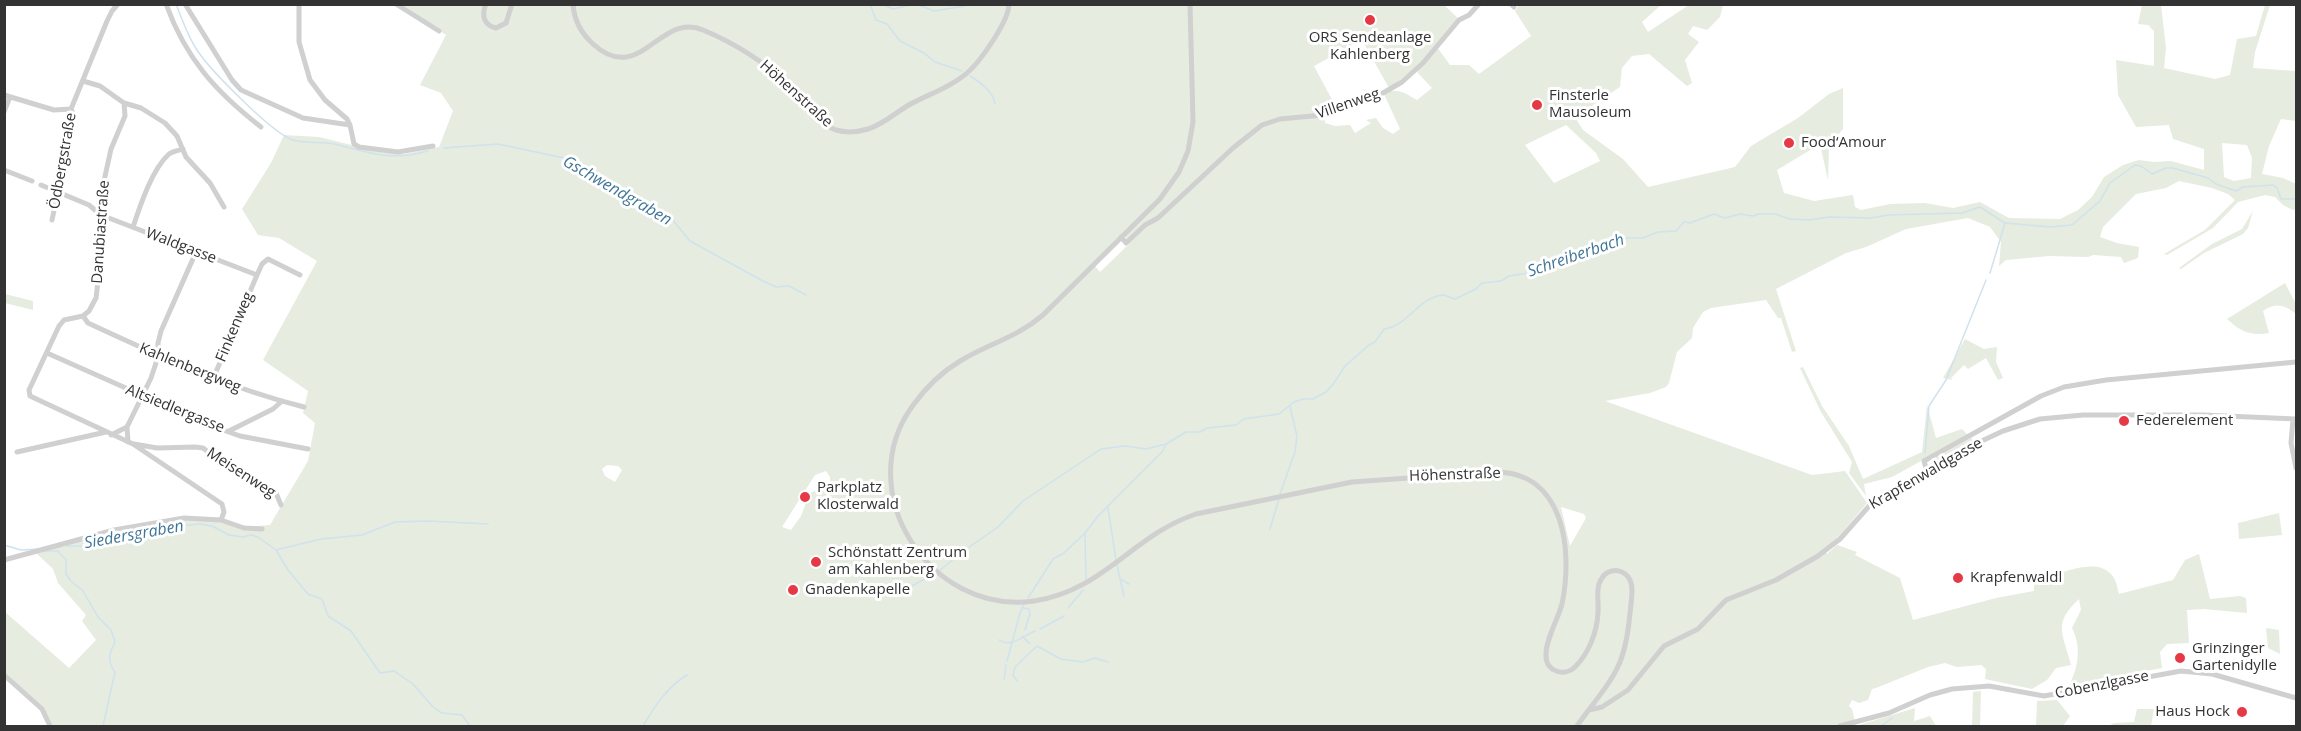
<!DOCTYPE html>
<meta charset="utf-8">
<style>
body{margin:0}
#map{position:relative;width:2301px;height:731px;overflow:hidden;background:#fff;font-family:"Open Sans",sans-serif}
canvas{display:block}
.frame{position:absolute;inset:0;border:6px solid #333;pointer-events:none}
</style>
<div id="map">
<canvas width="2301" height="731"></canvas>
<div class="frame"></div>
</div>
<script>
const ctx = document.querySelector('canvas').getContext('2d');
ctx.lineJoin = 'round';
function fill(path, color) { ctx.fillStyle = color; ctx.fill(path, 'evenodd'); }
function stroke(path, color, width, dash) { ctx.strokeStyle = color; ctx.lineWidth = width; ctx.lineCap = dash ? 'butt' : 'round'; ctx.setLineDash(dash || []); ctx.stroke(path); }
function write(font, color, halo, rows, align = 'center') {
  ctx.font = font + ' "Open Sans",sans-serif'; ctx.lineWidth = 6; ctx.setLineDash([]); ctx.textBaseline = 'middle'; ctx.strokeStyle = halo; ctx.fillStyle = color; for (const [text, x, y, turn = 0] of rows) {
    ctx.save(); ctx.translate(x, y); ctx.rotate((+turn || 0) * Math.PI / 180); ctx.textAlign = isNaN(turn) ? turn : align; if (halo) ctx.strokeText(text, 0, 0); ctx.fillText(text, 0, 0); ctx.restore();
  }
}
fill(new Path2D(`
 M401,5H1444L1459,19L1418,67L1389,88L1362,40L1314,66L1337,109L1324,113L1325,123L1335,126L1350,125L1355,133L1371,123L1366,120L1376,118L1383,128L1393,134L1400,129L1384,94C1395,86 1407,94 1417,100L1432,88L1417,72L1437,47L1450,65H1469L1479,74L1531,36L1515,11L1519,5H1661L1642,22L1648,32L1689,5H1723L1720,17L1707,30L1693,26L1688,34L1699,42L1685,60L1692,83L1687,86L1649,54L1632,56L1622,68L1620,87L1575,117L1583,130L1623,159L1648,187L1735,167L1751,146L1798,118L1829,94L1843,88V129L1829,146L1828,180L1820,144L1777,170L1784,193L1814,201L1853,195L1855,207L1861,210L1890,204L1925,203L1953,208L1980,202L2009,218L2060,219L2078,210L2092,197L2104,177L2123,165L2139,160L2154,162L2171,161L2204,170V149L2173,139L2169,125L2136,127L2118,95L2116,60L2154,66V31L2148,25L2138,24L2142,5H2161L2166,48L2164,68L2215,79L2230,75L2237,39L2256,36L2265,5H2270L2255,52L2253,68L2296,71V121L2281,119L2269,146L2262,174L2283,178L2296,184V209L2293,210L2283,205L2275,197L2265,195L2238,202L2213,228L2167,255L2164,254L2205,230L2235,200L2228,194L2212,188L2179,181L2166,188L2136,194L2103,227L2100,237L2117,243L2139,247L2138,258L2124,263L2121,257L2093,255L2088,257L2049,256L2006,260L1999,266L2001,242L1990,227L1968,218L1906,229L1866,247L1846,253L1776,289L1796,351L1792,352L1781,318H1778L1766,300L1711,308L1703,312L1693,328L1692,338L1677,352L1669,383L1666,387L1650,393L1605,401L1812,475L1845,471L1867,503L1840,535L1825,550L1827,554L1837,545L1857,552L1855,555L1900,578L1913,620L1996,598L2034,591V581C2054,577 2093,556 2110,573C2116,578 2117,587 2119,594L2173,580L2185,560L2199,554L2210,599L2240,596L2246,598L2247,613L2204,609L2187,610L2189,643L2167,644L2160,652L2162,668L2069,686C2078,667 2082,648 2072,628L2081,610L2079,599C2052,624 2063,633 2071,665L2056,668L2047,680L2032,689L1985,679L1986,669L1981,665L1957,667L1945,663L1928,667L1876,688L1872,689L1868,700L1859,703L1852,700L1849,706L1852,709L1856,726L1915,708L1914,721L1930,716L1936,726H50L46,716L5,675L4,611L69,668L96,640L82,621L86,615L58,583L53,569L36,553L101,534L183,519L220,522L244,527L270,525L308,461L315,423L303,413L308,391L263,360L317,261L279,238L258,235L242,209L271,163L284,135L319,137L380,152L404,154L439,147L453,111L441,93L420,85L446,35ZM1566,125L1596,153L1600,161L1554,183L1525,145ZM2222,143L2247,145L2252,158L2251,178L2234,181L2224,177ZM1125,237L1129,243L1128,245L1100,272L1095,266ZM607,465L618,466L622,470L615,482L605,476L602,469ZM826,471L830,477V485L810,493L801,516L791,530L782,527L815,475ZM1561,507L1584,514L1586,518L1570,546Z
 M2253,211L2248,228L2243,234L2204,253L2181,269L2179,268L2212,244L2242,229Z
 M2285,283L2296,304V314C2285,305 2276,302 2263,311L2269,333C2251,336 2241,332 2227,319Z
 M5,294L33,301V310L5,303Z
 M1965,339L1984,349L1997,347L1996,362L2003,378L1998,380L1986,358L1968,369L1964,365L1951,378L1952,380L1943,378Z
 M1803,367L1822,406L1849,446L1863,479L1922,452L1927,405L1936,438L1962,429L1968,435L1892,477L1864,484L1866,496L1849,473L1852,462L1821,412L1800,368Z
 M1971,438L1975,442L1928,467L1933,459Z
 M2279,513L2282,535L2239,539L2238,523Z
 M2266,628L2279,630L2280,654L2268,648Z
 M1981,691L1980,726H1972L1973,692Z
 M2057,700L2070,716L2063,726H2036L2037,701Z
 M2137,709H2154L2151,726H2108L2114,723L2134,722Z`), '#e6ecdf');
stroke(new Path2D(`
 M176,4C182,19 188,37 197,50C210,70 273,134 293,140C308,144 324,141 339,145C374,154 392,161 428,151
 M870,4L876,20L887,24L900,41L924,53L935,62L962,71
 M882,4L893,9L915,4
 M916,4L934,11L965,6
 M970,76C981,83 993,91 995,104
 M444,148L498,144L569,159L605,185L657,209L671,218L690,241L763,281L776,287L789,286L806,295
 M1990,273L2005,223
 M1925,453L1929,406L1946,380L1986,280
 M1280,494L1295,452L1297,436L1290,407
 M1108,508L1116,560
 M1270,529L1279,499
 M1085,533L1086,579
 M4,545L21,550L38,549
 M67,546H93L112,540L124,539L128,533L139,534L143,530L200,524L212,526L229,535L243,537L251,535L258,537L276,550L288,570L308,594L322,599L328,616L351,631L380,673L394,671L413,684L433,707L442,713L462,715L470,726
 M276,550L321,539L362,535L395,522L428,521L488,524
 M45,551H59
 M58,552L66,559V574L71,581L83,591L98,617L111,630L115,642C109,653 107,662 115,672L103,726
 M1117,565L1124,596
 M940,570L965,550L998,527L1023,501L1101,449L1125,446L1146,449L1166,444L1186,432H1200L1207,428L1236,425L1244,419L1279,414L1294,402L1303,399H1313L1326,392L1334,383L1345,366L1369,345L1375,342L1384,329C1408,326 1418,298 1442,295C1447,295 1450,298 1455,299L1476,289L1482,283L1501,281L1509,276L1535,272L1558,262L1568,261L1579,254L1616,245L1626,238H1643L1658,232L1676,231L1684,222L1690,223L1714,214L1725,218L1740,214L1753,216L1758,214H1775L1790,219L1809,220L1829,217L1871,218L1888,215L1962,213L1980,207L2005,223L2051,227L2072,225L2100,201L2110,183L2135,165L2141,166L2152,174L2166,168H2173L2208,178L2216,184L2236,191L2243,187L2273,185L2277,188L2281,199H2296
 M1122,580L1129,584
 M906,589L936,573
 M1028,598L1053,559L1064,553L1085,533L1098,516L1162,452L1166,445
 M1023,608L1029,609L1030,614L1025,630
 M1068,608L1083,590
 M1040,629L1064,616
 M1022,636L1030,644
 M999,640C1011,648 1023,636 1035,631
 M1007,661L1020,613L1025,602
 M1004,679L1006,665
 M1017,681L1013,675L1015,667L1037,646L1061,659L1083,662L1095,658L1108,662
 M643,726C655,706 666,688 687,675
 M1881,726L1892,718`), '#cfe2ee', 1.5);
stroke(new Path2D(`
 M166,4C186,59 216,92 261,127
 M185,4L232,80L241,90L303,118L350,125L354,144L359,147L398,152L433,146
 M299,4V42L310,80L325,100L347,119L350,125
 M396,4L439,31
 M486,4C481,16 484,25 496,28L506,23L512,4
 M573,4C574,20 582,34 593,44C640,87 660,11 703,30C737,44 767,64 794,89C808,102 818,124 836,130C846,133 858,132 868,129C882,125 894,114 907,106C926,95 950,88 967,73C980,62 1009,21 1009,4
 M1190,4L1193,122L1188,151L1179,172L1160,199L1043,315C1016,338 990,343 960,361C942,372 927,386 914,404C849,489 929,616 1034,601C1103,591 1133,535 1196,514L1352,482L1494,472C1565,471 1573,551 1562,604C1558,619 1545,641 1546,656C1546,672 1565,677 1575,667C1589,653 1597,632 1598,613C1599,602 1595,587 1602,578C1606,571 1615,569 1622,572C1635,578 1632,593 1631,604C1629,624 1627,644 1620,662C1610,686 1591,705 1577,726
 M1511,4L1514,7
 M83,81L100,86L124,103L125,116L111,149L104,181L101,215L102,248L96,298L89,311L83,316L64,320L59,326L29,390L30,396L133,444L222,504L224,512L221,520
 M4,95L54,110L71,109
 M124,103L141,108L165,123L177,136L186,157L210,183L224,207
 M4,112L10,97
 M4,170L32,181
 M41,185L89,205L101,215L257,275L262,264L268,259L300,275
 M52,220L74,116L71,109L107,21L112,11L118,4
 M133,227C140,206 152,169 169,154C173,151 178,151 183,149
 M1121,237L1126,243L1145,225L1158,218L1233,148L1262,125L1280,119L1323,115L1383,93L1402,82L1423,63L1459,20L1469,15L1479,4
 M83,316L88,323C159,356 228,388 304,407
 M47,353L209,425L240,436L308,449
 M213,379L257,275
 M2293,419L2291,443L2296,468
 M229,431L273,409L282,401
 M111,435L127,427
 M128,442L127,427L151,378L158,357V343L161,331L196,252
 M134,444L157,448L195,447L203,448L244,479L276,493L281,505
 M17,452L106,432
 M1927,471L1924,461L2041,396L2064,387L2106,380L2296,362
 M4,560L114,530L184,518L221,520L244,528L262,529
 M4,675L42,709L50,726
 M1589,710L1602,707L1628,690L1664,646L1698,629L1726,600L1776,580L1818,556L1840,539L1870,505L1971,446L2003,431L2040,419L2083,415H2203L2296,419
 M1840,726L1889,713L1930,695L1952,689L1989,686L2044,696L2181,671L2212,674L2296,698`), '#d0d0d0', 5);
for (const [x, y, r, color] of [
 [1370,20,6,"#e63946"],
 [1537,105,6,"#e63946"],
 [1789,143,6,"#e63946"],
 [2124,421,6,"#e63946"],
 [805,497,6,"#e63946"],
 [816,562,6,"#e63946"],
 [1958,578,6,"#e63946"],
 [793,590,6,"#e63946"],
 [2180,658,6,"#e63946"],
 [2242,712,6,"#e63946"]
]) { const dot = new Path2D(); dot.arc(x, y, r, 0, 2 * Math.PI); ctx.fillStyle = color; ctx.fill(dot); stroke(dot, '#fff', 2); }
write('15px', '#333', '#fff', [
 ["ORS Sendeanlage",1370,38,"center"],
 ["Kahlenberg",1370,55,"center"],
 ["Finsterle",1549,96],
 ["Mausoleum",1549,113],
 ["Food‘Amour",1801,143],
 ["Federelement",2136,421],
 ["Parkplatz",817,488],
 ["Klosterwald",817,505],
 ["Schönstatt Zentrum",828,553],
 ["am Kahlenberg",828,570],
 ["Krapfenwaldl",1970,578],
 ["Gnadenkapelle",805,590],
 ["Grinzinger",2192,649],
 ["Gartenidylle",2192,666],
 ["Haus Hock",2230,712,"right"]
], 'left');
write('15px', '#333', '#fff', [
 ["Höhenstraße",796,94,42],
 ["Villenweg",1348,104,-19],
 ["Ödbergstraße",63,161,-80],
 ["Danubiastraße",101,232,-86],
 ["Waldgasse",181,246,21],
 ["Finkenweg",235,327,-67],
 ["Kahlenbergweg",190,368,22],
 ["Altsiedlergasse",175,409,22],
 ["Meisenweg",241,473,33],
 ["Krapfenwaldgasse",1926,474,-30],
 ["Höhenstraße",1455,475,-2],
 ["Cobenzlgasse",2102,685,-11]
]);
write('italic 16px', '#3f7597', '#fff', [
 ["Gschwendgraben",617,191,30],
 ["Schreiberbach",1576,256,-19],
 ["Siedersgraben",134,535,-10]
]);
</script>
